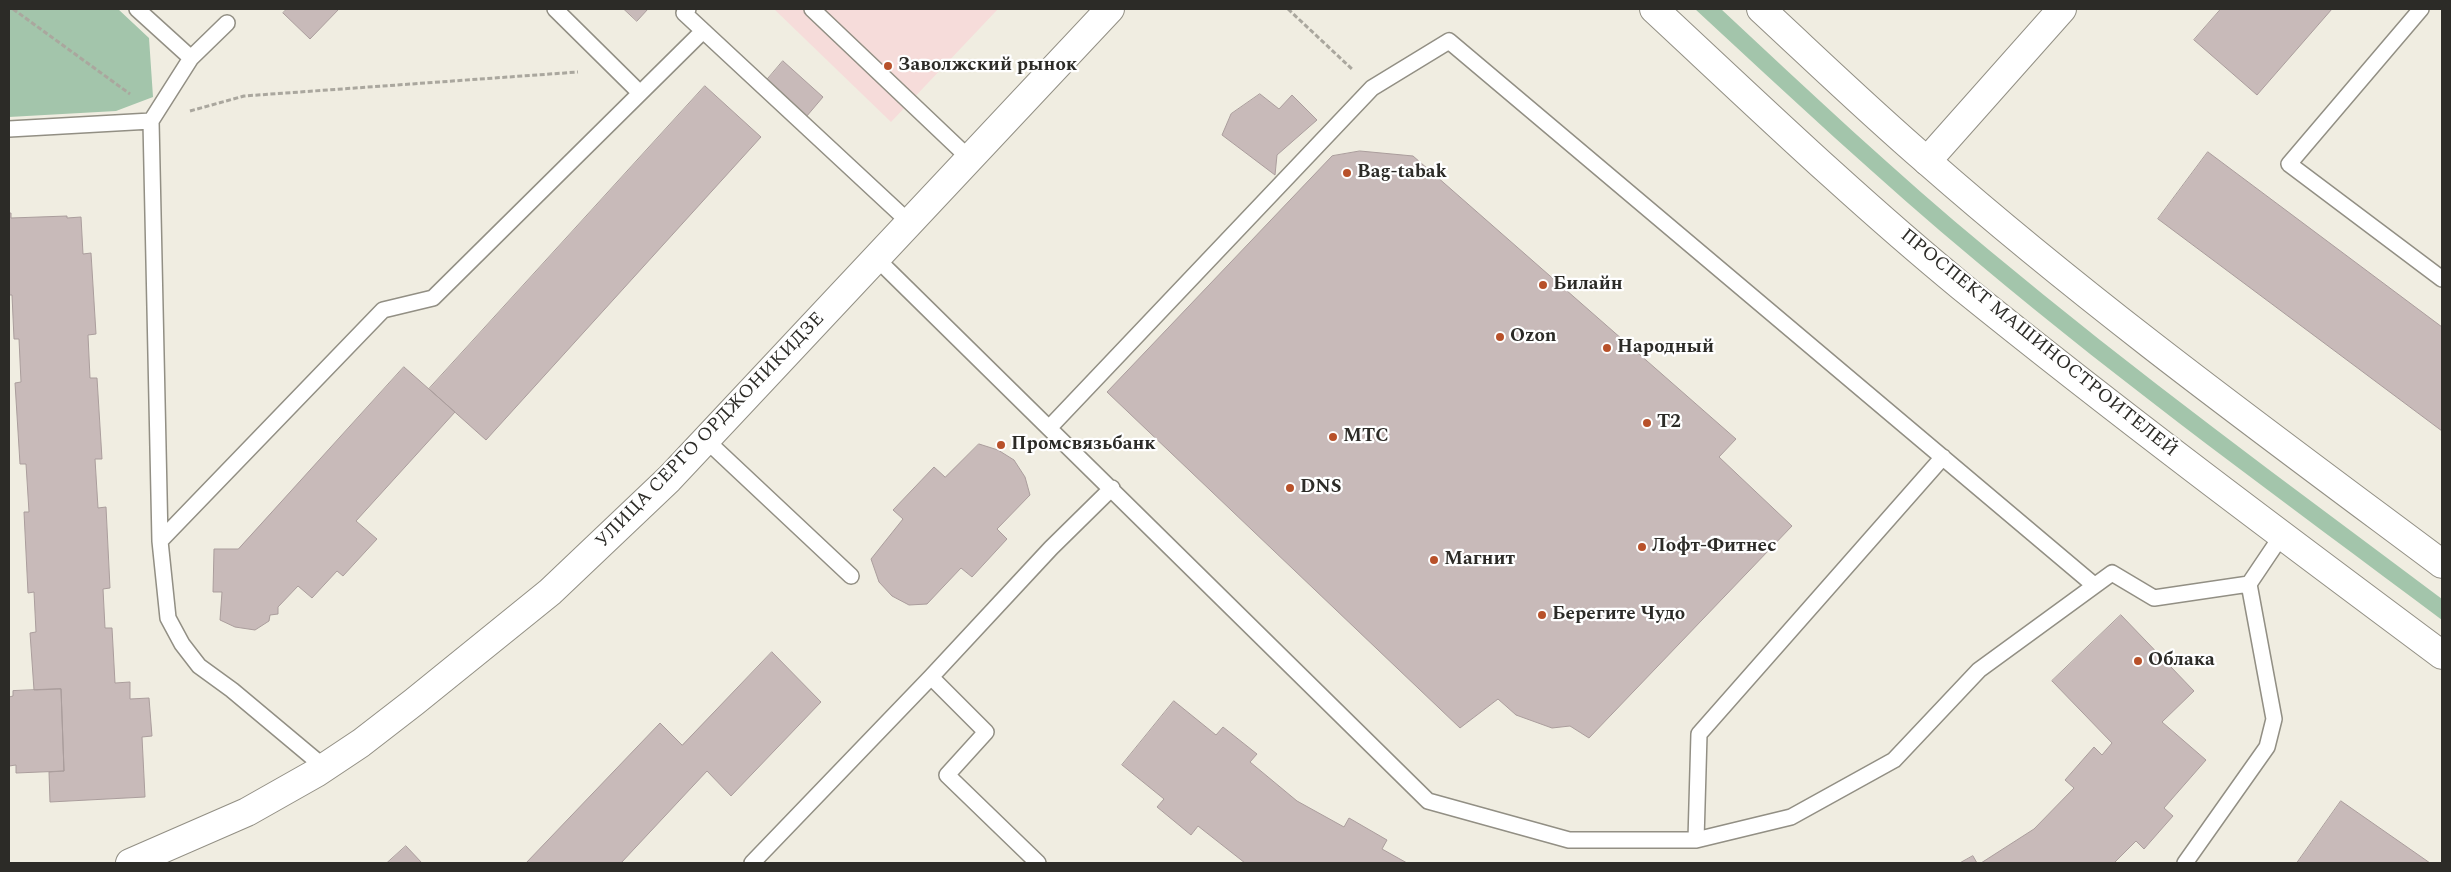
<!DOCTYPE html>
<meta charset="utf-8">
<style>
body{margin:0}
#map{position:relative;width:2451px;height:872px;overflow:hidden;background:#f0ede1;font-family:Spectral,serif}
canvas{display:block}
.frame{position:absolute;inset:0;border:10px solid #2c2b27;pointer-events:none}
</style>
<div id="map">
<canvas width="2451" height="872"></canvas>
<div class="frame"></div>
</div>
<script>
const ctx = document.querySelector('canvas').getContext('2d');
ctx.lineJoin = 'round';
function fill(path, color) { ctx.fillStyle = color; ctx.fill(path, 'evenodd'); }
function stroke(path, color, width, dash) { ctx.strokeStyle = color; ctx.lineWidth = width; ctx.lineCap = dash ? 'butt' : 'round'; ctx.setLineDash(dash || []); ctx.stroke(path); }
function write(font, color, halo, rows, align = 'center') {
  ctx.font = font + ' Spectral,serif'; ctx.lineWidth = 4.5; ctx.setLineDash([]); ctx.textBaseline = 'middle'; ctx.strokeStyle = halo; ctx.fillStyle = color; for (const [text, x, y, turn = 0] of rows) {
    ctx.save(); ctx.translate(x, y); ctx.rotate((+turn || 0) * Math.PI / 180); ctx.textAlign = isNaN(turn) ? turn : align; if (halo) ctx.strokeText(text, 0, 0); ctx.fillText(text, 0, 0); ctx.restore();
  }
}
fill(new Path2D(`
 M774,9H998L891,122Z`), '#f6dcda');
fill(new Path2D(`
 M9,9H118L149,38L153,97L116,111L9,117Z
 M1695,9H1721C1809,91 1896,173 1989,250C2135,372 2290,485 2442,599V620C2286,503 2127,388 1977,262C1880,181 1788,95 1695,9Z`), '#a3c5ab');
const building = new Path2D(`
 M287,9H339L310,39L283,13Z
 M624,9H648L637,21Z
 M2221,9H2332L2257,95L2194,40Z
 M783,61L823,97L806,117L766,81Z
 M705,86L761,137L486,440L429,389Z
 M1260,94L1279,109L1292,95L1317,120L1277,155L1275,175L1222,135L1231,114Z
 M1360,151L1413,156L1436,176L1736,439L1719,457L1792,526L1589,738L1570,726L1552,728L1516,715L1498,699L1460,728L1107,392L1332,156Z
 M2208,152L2442,327V431L2158,219Z
 M9,213H11V218L67,216V218L81,217L83,254L91,253L96,334L88,335L90,378H97L102,459H95L98,508L106,507L110,588L103,589L105,628H112L115,683L130,682V699L149,698L152,736L142,737L145,797L50,802L49,772L64,771L61,689L34,690L30,633L36,632L34,592L28,593L24,512H29L26,464H20L15,383L21,382L19,339H14L12,295H9Z
 M404,367L455,412L356,521L377,539L343,576L337,571L312,598L298,586L278,607V614L270,615L269,621L255,630L235,627L220,620L222,592H213L214,549H238Z
 M979,444L998,450L1014,460L1025,477L1030,495L997,529L1007,539L972,577L961,568L927,604L909,605L892,596L879,582L871,559L903,519L893,510L934,467L945,477Z
 M2121,615L2194,691L2162,722L2206,760L2164,808L2173,816L2144,849L2136,841L2114,863H1981L2034,829L2074,788L2065,780L2094,747L2102,755L2112,743L2052,681Z
 M772,652L821,702L731,796L707,771L621,863H526L660,723L682,745Z
 M61,689L64,771L16,773V765L9,766V697L13,696V691Z
 M1174,701L1216,735L1223,727L1257,754L1250,762L1297,801L1344,827L1349,818L1387,840L1382,849L1407,863H1245L1198,826L1191,835L1157,807L1164,799L1122,765Z
 M2341,801L2430,863H2297Z
 M406,846L422,863H387Z
 M1973,856L1977,863H1960Z`);
fill(building, '#c8bab9');
stroke(building, '#aa9d9c', 1);
const lane = new Path2D(`
 M137,9L191,58
 M555,9L640,93
 M688,9L684,13L910,223
 M812,9L970,159
 M2421,9L2289,164L2442,279
 M151,121L160,541
 M9,129L151,121L191,58L227,23
 M877,259L1428,801L1569,840H1696L1791,817L1894,760L1979,670L2112,573L2154,598L2249,584
 M1050,427L1372,88L1449,41L2094,585
 M706,440L851,576
 M931,677L986,732L947,775L1038,863
 M324,767L232,690L199,666L182,644L168,618L160,541L383,310L433,298L703,31
 M1696,840L1699,734L1943,457
 M752,863L931,677L1051,548L1112,488
 M2185,863L2267,747L2274,719L2249,584L2282,535`);
const street = new Path2D(`
 M1927,161L2062,9`);
const secondary = new Path2D(`
 M1654,9C1755,103 1855,199 1962,287C2119,414 2281,535 2442,655
 M1761,9C1816,60 1870,112 1927,161C2091,305 2268,434 2442,564
 M130,863L247,812L316,773L361,743L414,702L550,592L669,479L1110,9`);
stroke(lane, '#928f84', 18);
stroke(street, '#928f84', 30);
stroke(secondary, '#928f84', 30);
stroke(new Path2D(`
 M13,9L130,94
 M1288,9L1353,70
 M190,111L244,96L578,72`), '#aaa79e', 3, [5, 2.5]);
stroke(lane, '#fff', 15);
stroke(street, '#fff', 28);
stroke(secondary, '#fff', 28);
for (const [x, y, r, color] of [
 [888,66,5,"#b8512a"],
 [1347,173,5,"#b8512a"],
 [1543,285,5,"#b8512a"],
 [1500,337,5,"#b8512a"],
 [1607,348,5,"#b8512a"],
 [1647,423,5,"#b8512a"],
 [1333,437,5,"#b8512a"],
 [1001,445,5,"#b8512a"],
 [1290,488,5,"#b8512a"],
 [1642,547,5,"#b8512a"],
 [1434,560,5,"#b8512a"],
 [1542,615,5,"#b8512a"],
 [2138,661,5,"#b8512a"]
]) { const dot = new Path2D(); dot.arc(x, y, r, 0, 2 * Math.PI); ctx.fillStyle = color; ctx.fill(dot); stroke(dot, '#fff', 2); }
write('bold 19px', '#2c2b27', '#fff', [
 ["Заволжский рынок",898,66],
 ["Bag-tabak",1357,173],
 ["Билайн",1553,285],
 ["Ozon",1510,337],
 ["Народный",1617,348],
 ["T2",1657,423],
 ["МТС",1343,437],
 ["Промсвязьбанк",1011,445],
 ["DNS",1300,488],
 ["Лофт-Фитнес",1652,547],
 ["Магнит",1444,560],
 ["Берегите Чудо",1552,615],
 ["Облака",2148,661]
], 'left');
write('19px', '#2c2b27', '#fff', [
 ["ПРОСПЕКТ МАШИНОСТРОИТЕЛЕЙ",2038,344,39],
 ["УЛИЦА СЕРГО ОРДЖОНИКИДЗЕ",711,431,-46]
]);
</script>
